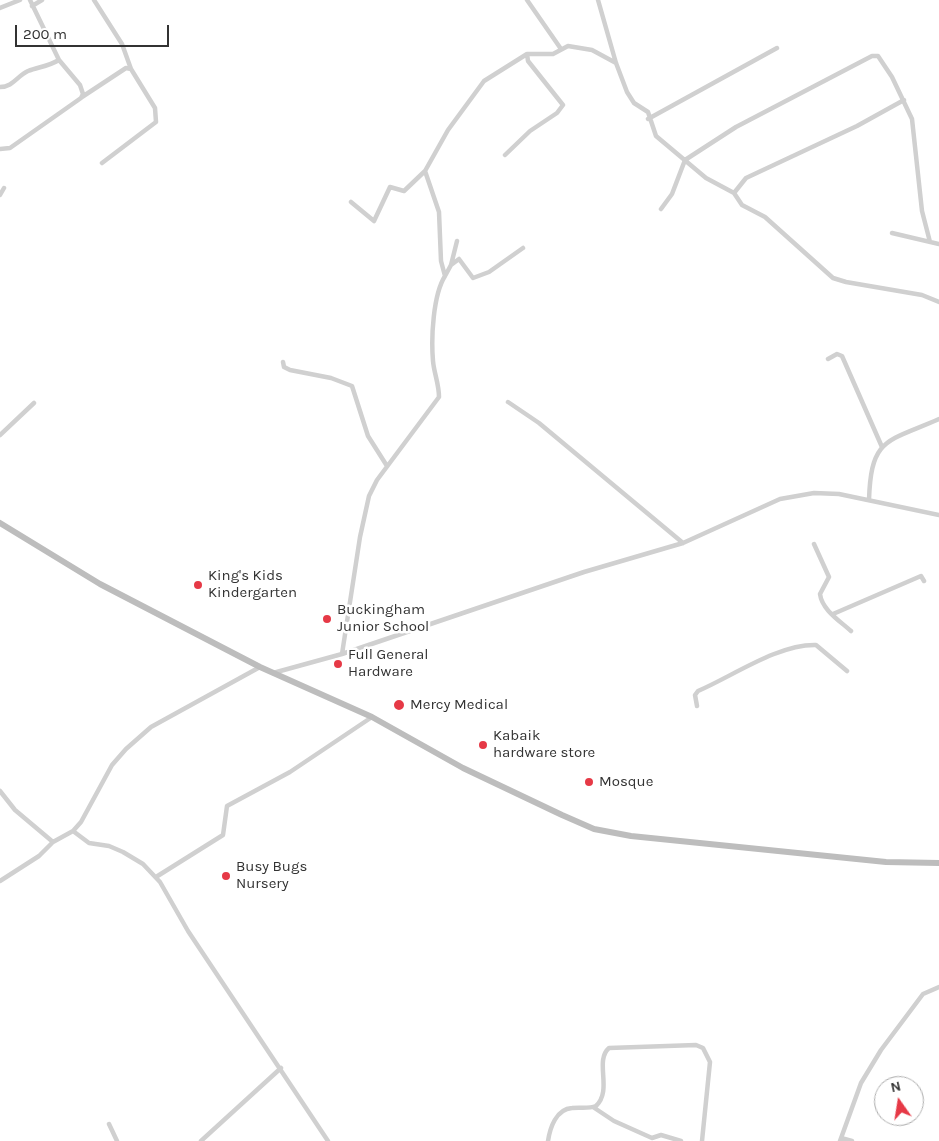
<!DOCTYPE html>
<style>
body{margin:0}
#map{position:relative;width:939px;height:1141px;overflow:hidden;background:#fff;font-family:Karla,sans-serif}
canvas{display:block}
.north{position:absolute;left:874px;top:1076px;width:50px;height:50px;box-sizing:border-box;background:#fff;border:1px solid #adadad;border-radius:50%;rotate:347deg;font-size:14px;font-weight:700;line-height:20px;text-align:center;color:#333}
.north::after{content:'';display:block;margin:auto;width:18px;height:22px;background:#e63946;clip-path:polygon(50% 0,100% 100%,50% 72%,0 100%)}
.scale{position:absolute;left:15px;top:25px;width:154px;height:22px;box-sizing:border-box;border:2px solid #333;border-top:0;padding-left:6px;font-size:15px;line-height:18px;white-space:nowrap;color:#333;-webkit-text-stroke:4px #fff;paint-order:stroke}
</style>
<div id="map">
<canvas width="939" height="1141"></canvas>
<div class="north">N</div>
<div class="scale">200 m</div>
</div>
<script>
const ctx = document.querySelector('canvas').getContext('2d');
ctx.lineJoin = 'round';
function stroke(path, color, width, dash) { ctx.strokeStyle = color; ctx.lineWidth = width; ctx.lineCap = dash ? 'butt' : 'round'; ctx.setLineDash(dash || []); ctx.stroke(path); }
function write(font, color, halo, rows, align = 'center') {
  ctx.font = font + ' Karla,sans-serif'; ctx.lineWidth = 5; ctx.setLineDash([]); ctx.textBaseline = 'middle'; ctx.strokeStyle = halo; ctx.fillStyle = color; for (const [text, x, y, turn = 0] of rows) {
    ctx.save(); ctx.translate(x, y); ctx.rotate((+turn || 0) * Math.PI / 180); ctx.textAlign = isNaN(turn) ? turn : align; if (halo) ctx.strokeText(text, 0, 0); ctx.fillText(text, 0, 0); ctx.restore();
  }
}
stroke(new Path2D(`
 M94,0L122,44L131,69
 M527,0L561,49
 M598,0L616,63L627,92L634,103L648,112L656,136L706,178L734,193L742,205L765,217L833,278L846,282L922,295L939,302
 M32,6L42,0
 M0,8L20,0
 M0,87C13,87 17,76 28,71C39,67 49,66 59,60
 M82,97L126,68L131,69L155,108L156,122L102,163
 M648,119L777,48
 M0,149L10,148L81,98L83,94L80,85L59,60L30,0
 M505,155L530,131L557,113L563,105L528,61L527,54
 M734,193L746,178L857,126L904,100
 M0,195L4,188
 M351,202L374,221L390,187L404,191L425,171
 M661,209L672,194L685,160L736,127L872,56H878L892,77L912,119L922,211L930,242
 M892,233L939,244
 M451,265L459,259L473,278L489,272L523,248
 M445,276L451,265L457,241
 M828,359L837,354L842,356L882,447
 M283,362L284,367L290,370L331,378L352,386L368,436L387,466
 M508,402L539,423L683,543
 M0,435L34,403
 M869,500C871,437 887,442 939,419
 M814,544L829,577L820,594C822,610 840,621 851,631
 M833,614L921,576L924,581
 M342,654L360,537L369,496L377,480L439,397C439,384 434,373 433,361C431,338 433,295 445,276L441,261L439,212L425,171L448,130L484,81L527,54H553L568,46L592,50L616,63
 M273,673L342,654L584,572L683,543L780,499L814,493L839,494L939,515
 M697,706L695,695L698,691C733,676 778,644 816,645L847,671
 M0,791L15,810L53,842
 M73,831L89,843L109,846L123,852L143,864L160,882L188,931L328,1141
 M156,877L223,835L227,806L290,772L372,717
 M0,881L39,856L53,842L73,831L81,822L112,765L126,749L151,727L260,667
 M593,1107L614,1121L652,1138L661,1135L681,1141
 M109,1124L117,1141
 M841,1138L852,1141
 M201,1141L281,1068
 M548,1141C550,1128 556,1109 572,1108C581,1107 588,1109 596,1106C613,1090 594,1061 609,1048L696,1045L703,1048L710,1062L702,1141
 M840,1141L861,1083L881,1050L923,994L939,987`), '#d0d0d0', 4.5);
stroke(new Path2D(`
 M0,523L100,584L260,667L372,717L463,768L562,815L594,829L631,836L886,862L939,863`), '#bdbdbd', 6);
for (const [x, y, r, color] of [
 [198,585,5,"#e63946"],
 [327,619,5,"#e63946"],
 [338,664,5,"#e63946"],
 [399,705,6,"#e63946"],
 [483,745,5,"#e63946"],
 [589,782,5,"#e63946"],
 [226,876,5,"#e63946"]
]) { const dot = new Path2D(); dot.arc(x, y, r, 0, 2 * Math.PI); ctx.fillStyle = color; ctx.fill(dot); stroke(dot, '#fff', 2); }
write('15px', '#333', '#fff', [
 ["King's Kids",208,576],
 ["Kindergarten",208,593],
 ["Buckingham",337,610],
 ["Junior School",337,627],
 ["Full General",348,655],
 ["Hardware",348,672],
 ["Mercy Medical",410,705],
 ["Kabaik",493,736],
 ["hardware store",493,753],
 ["Mosque",599,782],
 ["Busy Bugs",236,867],
 ["Nursery",236,884]
], 'left');
</script>
